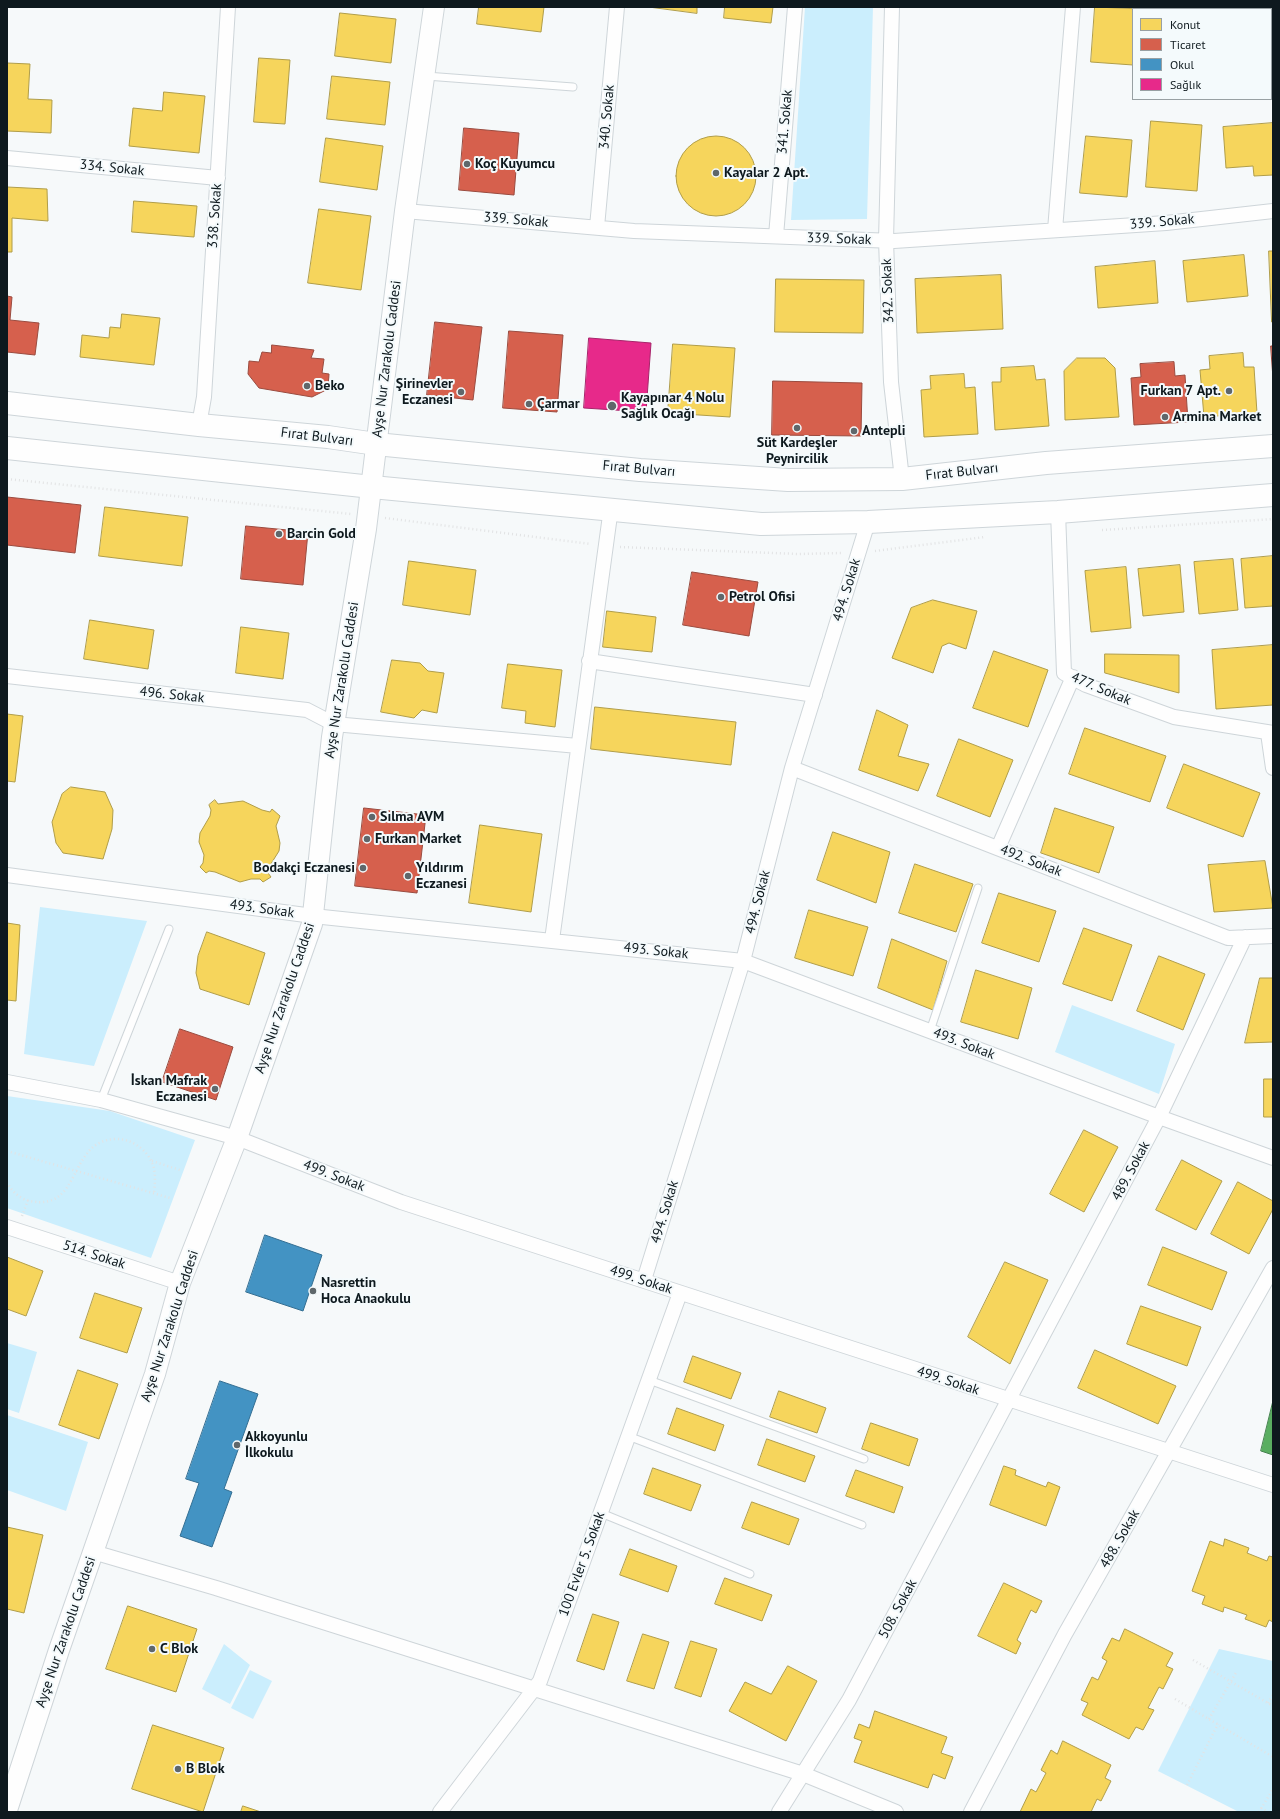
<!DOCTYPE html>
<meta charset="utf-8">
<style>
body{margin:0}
#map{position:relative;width:1280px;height:1819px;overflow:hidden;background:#f6f9fa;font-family:"PT Sans",sans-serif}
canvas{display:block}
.frame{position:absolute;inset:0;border:8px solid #0e191e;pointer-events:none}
.legend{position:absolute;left:1132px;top:8px;width:140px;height:92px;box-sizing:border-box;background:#f4fafc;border:1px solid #98a0a3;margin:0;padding:5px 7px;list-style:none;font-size:12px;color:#0e191e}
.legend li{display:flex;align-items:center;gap:8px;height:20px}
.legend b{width:20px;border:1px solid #98a0a3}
</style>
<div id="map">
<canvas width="1280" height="1819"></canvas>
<div class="frame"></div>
<ul class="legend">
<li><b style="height:11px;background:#f6d55c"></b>Konut</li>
<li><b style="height:11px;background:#d6604d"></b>Ticaret</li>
<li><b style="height:11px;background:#4393c3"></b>Okul</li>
<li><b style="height:11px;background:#e7298a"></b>Sağlık</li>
</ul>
</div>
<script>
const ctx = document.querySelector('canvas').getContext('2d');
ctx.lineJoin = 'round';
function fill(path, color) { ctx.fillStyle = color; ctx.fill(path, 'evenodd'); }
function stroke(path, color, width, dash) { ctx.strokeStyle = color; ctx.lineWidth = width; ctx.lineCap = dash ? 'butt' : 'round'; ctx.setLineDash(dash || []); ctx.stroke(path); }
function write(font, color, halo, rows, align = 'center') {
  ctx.font = font + ' "PT Sans",sans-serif'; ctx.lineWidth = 4; ctx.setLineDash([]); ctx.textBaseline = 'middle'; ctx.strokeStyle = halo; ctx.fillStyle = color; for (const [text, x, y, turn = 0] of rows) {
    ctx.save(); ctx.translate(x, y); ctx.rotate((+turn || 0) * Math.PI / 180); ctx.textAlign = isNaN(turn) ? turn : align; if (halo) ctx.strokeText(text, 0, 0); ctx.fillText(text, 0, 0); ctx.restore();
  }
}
fill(new Path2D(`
 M805,7H873L867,219L791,220Z
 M40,907L147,921L94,1066L24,1054Z
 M1072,1005L1175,1044L1159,1094L1055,1052Z
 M7,1096L110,1111L195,1140L151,1258L7,1208Z
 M7,1343L37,1352L19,1413L7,1409Z
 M7,1415L88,1442L66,1511L7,1490Z
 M224,1644L250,1665L230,1704L202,1689Z
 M1219,1649L1273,1661V1812H1239L1158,1771Z
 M250,1670L272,1681L253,1719L231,1708Z`), '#cbeefd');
const homes = new Path2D(`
 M479,7H544L541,32L477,24Z
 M649,7H697V13Z
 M725,7H773L771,23L724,18Z
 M1095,7L1141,9H1133V65L1091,62Z
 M1160,7L1185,9H1160Z
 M1236,7H1273V62H1271V9H1236Z
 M340,13L396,19L391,63L335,56Z
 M259,58L290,60L285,124L254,122Z
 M7,63L30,64L28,99L52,100L51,133L7,131Z
 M332,76L390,82L385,125L327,119Z
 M164,92L205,96L199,153L129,146L133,108L162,111Z
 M1151,121L1202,125L1197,191L1146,187Z
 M1273,123V175L1254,176L1253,166L1226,168L1223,127Z
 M1086,136L1132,140L1127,197L1080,193Z
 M676 176a40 40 0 1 1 80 0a40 40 0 1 1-80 0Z
 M326,138L383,146L377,190L320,182Z
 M7,187L47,189L48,221L12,218V252H7Z
 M134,201L197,206L194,237L132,232Z
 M319,209L371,216L361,290L308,283Z
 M1269,251H1273V322H1272Z
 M1244,255L1248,296L1187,302L1183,261Z
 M1155,261L1158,303L1098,308L1095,267Z
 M1001,275L1003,329L917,333L915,279Z
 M776,279L864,280L863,333L775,332Z
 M122,314L160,318L154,365L80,357L82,335L109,338L110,327L120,328Z
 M673,344L735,348L730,417L668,413Z
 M1243,353L1244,367H1254L1257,413L1204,417L1200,370L1210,369L1209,356Z
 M1077,358H1105L1115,368L1119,417L1065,420L1064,371Z
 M1034,366L1036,380L1045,379L1049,426L995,430L992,382H1001V368Z
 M964,374L965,388L975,387L978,434L924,437L921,390L931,389L930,376Z
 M105,507L188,517L182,566L99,556Z
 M1273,556V606L1245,608L1241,559Z
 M1233,559L1238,610L1199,614L1194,562Z
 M409,561L476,570L470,615L403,605Z
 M1180,565L1184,612L1143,616L1138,569Z
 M1126,567L1131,628L1091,632L1085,571Z
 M933,600L977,611L966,649L949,643L942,646L933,673L892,658L911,608Z
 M607,611L656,617L652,652L603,647Z
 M90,620L154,630L148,669L84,659Z
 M241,627L289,633L283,679L236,673Z
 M1273,645V705L1216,709L1212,650Z
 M994,651L1048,670L1028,727L973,708Z
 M1105,654L1179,655V693L1105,673Z
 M392,660L420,663L428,671L444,673L437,713L422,710L414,718L381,712Z
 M508,664L562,670L555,727L525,723L526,711L502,708Z
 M595,707L736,722L731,765L591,749Z
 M877,710L908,725L898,756L929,764L918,791L859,770Z
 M7,714L23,716L15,782L7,781Z
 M1085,728L1166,756L1150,802L1069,774Z
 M959,739L1013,760L990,817L937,796Z
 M1184,764L1260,793L1243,837L1167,808Z
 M71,787L105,792L113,810L112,829L103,859L63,853L56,843L52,822L62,794Z
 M215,800L218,804L243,801L262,810L270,812L272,809L280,816L276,826L280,843L279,851L269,867L268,873L271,877L263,882L260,879H251L240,882L215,872L209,871L206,873L200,867L203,863L204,855L199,842L200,833L210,816L211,810L209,805Z
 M1055,808L1114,827L1099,873L1041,853Z
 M480,825L542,834L531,912L469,903Z
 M833,832L890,852L876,903L817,880Z
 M1265,861L1273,908L1214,912L1208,865Z
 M915,864L973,884L956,932L899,913Z
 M999,893L1056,911L1039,962L982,943Z
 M809,910L868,927L853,976L795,958Z
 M7,923L20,925L16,1001L7,1000Z
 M1084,928L1132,945L1112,1001L1063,984Z
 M207,932L265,953L249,1005L200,989L196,973L198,956Z
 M892,939L947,961L933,1010L878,988Z
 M1159,956L1205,974L1183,1030L1137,1011Z
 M976,970L1032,988L1018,1039L961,1022Z
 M1260,978H1273V1042L1245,1043Z
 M1264,1079H1273V1117H1264Z
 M1084,1130L1118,1147L1084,1212L1050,1194Z
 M1182,1160L1222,1181L1196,1230L1156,1210Z
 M1238,1182L1273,1201V1209L1249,1254L1211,1234Z
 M1163,1247L1227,1272L1212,1310L1148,1285Z
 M7,1257L43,1271L26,1316L7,1309Z
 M1005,1262L1048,1280L1010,1364L968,1337Z
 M95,1293L142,1308L127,1353L80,1338Z
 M1141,1306L1201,1327L1187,1366L1127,1344Z
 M1095,1350L1176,1386L1158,1424L1078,1388Z
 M693,1356L741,1373L731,1399L684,1382Z
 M78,1370L118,1384L99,1439L59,1425Z
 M779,1391L826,1408L817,1433L770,1417Z
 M677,1408L724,1425L715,1451L668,1434Z
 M871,1423L918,1439L909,1466L862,1449Z
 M767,1439L815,1456L805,1482L758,1465Z
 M1004,1466L1016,1470L1015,1475L1046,1487L1048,1482L1060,1487L1046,1526L990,1505Z
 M653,1468L701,1485L691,1511L644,1494Z
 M856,1470L903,1487L894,1513L846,1496Z
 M752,1502L799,1519L789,1545L742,1528Z
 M7,1527L43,1535L24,1613L7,1609Z
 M1225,1539L1249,1548L1247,1553L1267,1561L1269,1556L1273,1557V1622L1269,1620L1266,1627L1245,1619L1247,1615L1224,1607L1223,1612L1202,1604L1205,1596L1192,1591L1210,1541L1223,1546Z
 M630,1549L677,1566L668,1592L620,1575Z
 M725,1578L772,1595L762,1621L715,1604Z
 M1004,1583L1042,1601L1036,1613L1031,1610L1017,1640L1021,1643L1016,1654L978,1636Z
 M128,1606L197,1629L176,1692L106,1669Z
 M593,1614L619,1622L604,1670L577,1661Z
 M1125,1629L1173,1653L1166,1666L1173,1669L1163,1689L1159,1687L1148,1708L1154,1710L1143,1730L1136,1727L1129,1739L1082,1715L1088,1703L1081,1700L1092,1677L1098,1680L1107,1661L1102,1658L1112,1638L1119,1641Z
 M643,1634L669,1642L654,1689L627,1681Z
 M691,1641L717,1649L701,1697L675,1688Z
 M788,1666L817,1681L786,1741L729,1711L745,1682L771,1694Z
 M875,1711L947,1737L941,1753L953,1757L945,1779L933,1774L928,1788L854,1762L862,1741L854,1738L859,1724L869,1728Z
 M153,1725L224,1748L203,1812L132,1789Z
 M1063,1741L1111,1765L1105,1778L1111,1781L1101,1801L1097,1799L1091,1812H1020L1031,1789L1036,1792L1046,1773L1041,1770L1051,1750L1057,1754Z
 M243,1806L261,1812H241Z`);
fill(homes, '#f6d55c');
stroke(homes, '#b09d49', 1);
const shops = new Path2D(`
 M464,128L519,133L514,195L459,190Z
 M7,296L12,297L10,320L39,323L35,355L7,352Z
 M435,322L482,327L473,400L427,395Z
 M509,331L563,335L557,412L503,408Z
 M272,345L314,350L311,358L324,359L322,373L329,374L328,389L312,397L259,388L248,374L249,361L259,362L262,352L271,353Z
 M1271,346H1273V378Z
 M1174,362L1175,376L1185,375L1188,422L1134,425L1131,378L1141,377L1140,364Z
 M773,381L862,383L861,436L772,435Z
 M7,497L81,505L75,553L7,545Z
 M246,526L308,532L303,585L241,579Z
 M692,572L758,582L749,636L683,625Z
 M364,808L426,815L417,893L355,886Z
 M180,1029L233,1047L216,1100L162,1082Z`);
fill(shops, '#d6604d');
stroke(shops, '#9a4b3f', 1);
const schools = new Path2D(`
 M265,1235L322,1255L303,1311L246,1292Z
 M220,1381L258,1394L224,1489L232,1492L212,1547L180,1536L199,1483L186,1479Z`);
fill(schools, '#4393c3');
stroke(schools, '#336e92', 1);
const health = new Path2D(`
 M589,338L651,343L646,412L584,408Z`);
fill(health, '#e7298a');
stroke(health, '#a6246a', 1);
const public = new Path2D(`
 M1273,1401V1455L1261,1451Z`);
fill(public, '#5aae61');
stroke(public, '#43814d', 1);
const lane = new Path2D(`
 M426,76L573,87
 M930,1031L978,888
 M101,1100L169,929
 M649,1380L864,1459
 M628,1436L862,1525
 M601,1513L750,1574`);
const street = new Path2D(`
 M892,7L886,240L891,382L902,479
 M7,158L218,178
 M405,211L634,231L894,241L1166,223L1273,211
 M597,227L617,7
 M1055,230L1073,7
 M776,236L795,7
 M199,425L204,397L228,7
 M1058,512L1064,673L1086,685L1174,717L1273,733
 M589,661L815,695
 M7,676L307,710L334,724L578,746
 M1268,733L1273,768
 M792,768L1228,938L1273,936
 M998,848L1073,677
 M7,875L313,916L743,961L1159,1117L1273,1158
 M552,940L611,508
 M7,1082L101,1100L237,1138L401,1202L1273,1485
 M7,1227L180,1283
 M644,1280L743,961L792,768L868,522
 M93,1552L216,1588L803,1774L896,1812
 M440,1812L540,1681L680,1293
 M779,1812L849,1700L1159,1117L1245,937
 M971,1812L1065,1634L1273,1268`);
const secondary = new Path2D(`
 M7,1810L59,1650L155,1374L180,1283L237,1138L312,924L332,737L366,529L405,211L434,7`);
const primary = new Path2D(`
 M7,403L199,425L328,437L376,444L640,470L788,480L902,479L1046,463L1273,446
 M7,448L372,487L761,524L868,522L1058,512L1273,495`);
stroke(lane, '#ced5d9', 9);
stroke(street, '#ced5d9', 16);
stroke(secondary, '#ced5d9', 22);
stroke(primary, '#ced5d9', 24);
stroke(new Path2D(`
 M7,479L351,514
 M385,518L591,544
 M1102,530L1273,519
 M620,547L799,554L842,553
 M875,551L985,537
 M7,1151L170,1198
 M152,1161L180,1170
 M7,1182C11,1191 20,1199 30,1201C83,1212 67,1140 116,1139C127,1139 135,1143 143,1150C156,1162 156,1176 154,1192
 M22,1216L28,1200
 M1193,1660L1273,1706
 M1175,1699L1273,1757
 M1268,1703L1273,1695
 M1209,1719L1237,1671
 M1187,1785L1218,1724
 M1261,1808L1268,1812
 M1259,1812L1273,1789`), '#e2e3e4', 2.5, [1, 3]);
stroke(lane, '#fefefe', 7);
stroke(street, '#fefefe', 14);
stroke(secondary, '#fefefe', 20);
stroke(primary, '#fefefe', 22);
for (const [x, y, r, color] of [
 [467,164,4,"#5f676b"],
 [716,173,4,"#5f676b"],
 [307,386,4,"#5f676b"],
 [1229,391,4,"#5f676b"],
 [461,392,4,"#5f676b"],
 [529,404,4,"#5f676b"],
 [612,406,5,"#5f676b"],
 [1165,417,4,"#5f676b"],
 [797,428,4,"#5f676b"],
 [854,431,4,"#5f676b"],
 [279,534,4,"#5f676b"],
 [721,597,4,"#5f676b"],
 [372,817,4,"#5f676b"],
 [367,839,4,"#5f676b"],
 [363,868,4,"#5f676b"],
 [408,876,4,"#5f676b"],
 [215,1089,4,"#5f676b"],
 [313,1291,4,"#5f676b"],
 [237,1445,4,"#5f676b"],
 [152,1649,4,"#5f676b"],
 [178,1769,4,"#5f676b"]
]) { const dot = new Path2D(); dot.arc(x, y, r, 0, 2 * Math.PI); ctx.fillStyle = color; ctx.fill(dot); stroke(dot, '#f4fafc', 1.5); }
write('14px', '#0e191e', '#f4fafc', [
 ["340. Sokak",607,117,-85],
 ["341. Sokak",785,122,-85],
 ["334. Sokak",112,168,6],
 ["338. Sokak",215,216,-86],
 ["339. Sokak",516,220,5],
 ["339. Sokak",1162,222,-5],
 ["339. Sokak",839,239,2],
 ["342. Sokak",888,291,-92],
 ["Ayşe Nur Zarakolu Caddesi",387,359,-83],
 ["Fırat Bulvarı",317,437,7],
 ["Fırat Bulvarı",639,469,5],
 ["Fırat Bulvarı",962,472,-6],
 ["494. Sokak",847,590,-73],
 ["Ayşe Nur Zarakolu Caddesi",342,680,-81],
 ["477. Sokak",1101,689,23],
 ["496. Sokak",172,695,6],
 ["492. Sokak",1031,861,21],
 ["494. Sokak",758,902,-76],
 ["493. Sokak",262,909,8],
 ["493. Sokak",656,951,6],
 ["Ayşe Nur Zarakolu Caddesi",285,998,-71],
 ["493. Sokak",964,1044,21],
 ["489. Sokak",1131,1171,-62],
 ["499. Sokak",334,1176,21],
 ["494. Sokak",665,1212,-73],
 ["514. Sokak",94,1255,18],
 ["499. Sokak",641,1280,18],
 ["Ayşe Nur Zarakolu Caddesi",170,1326,-72],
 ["499. Sokak",948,1381,18],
 ["488. Sokak",1120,1539,-60],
 ["100 Evler 5. Sokak",582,1564,-70],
 ["508. Sokak",898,1609,-62],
 ["Ayşe Nur Zarakolu Caddesi",66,1632,-71]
]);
write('bold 14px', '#0e191e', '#f4fafc', [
 ["Koç Kuyumcu",475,164],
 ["Kayalar 2 Apt.",724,173],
 ["Şirinevler",453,384,"right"],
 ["Eczanesi",453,400,"right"],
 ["Beko",315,386],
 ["Furkan 7 Apt.",1221,391,"right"],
 ["Kayapınar 4 Nolu",621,398],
 ["Sağlık Ocağı",621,414],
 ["Çarmar",537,404],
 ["Armina Market",1173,417],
 ["Antepli",862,431],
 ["Süt Kardeşler",797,443,"center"],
 ["Peynircilik",797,459,"center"],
 ["Barcin Gold",287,534],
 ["Petrol Ofisi",729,597],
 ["Sılma AVM",380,817],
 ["Furkan Market",375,839],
 ["Bodakçi Eczanesi",355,868,"right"],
 ["Yıldırım",416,868],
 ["Eczanesi",416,884],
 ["İskan Mafrak",207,1081,"right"],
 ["Eczanesi",207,1097,"right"],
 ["Nasrettin",321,1283],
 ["Hoca Anaokulu",321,1299],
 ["Akkoyunlu",245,1437],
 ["İlkokulu",245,1453],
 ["C Blok",160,1649],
 ["B Blok",186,1769]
], 'left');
</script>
